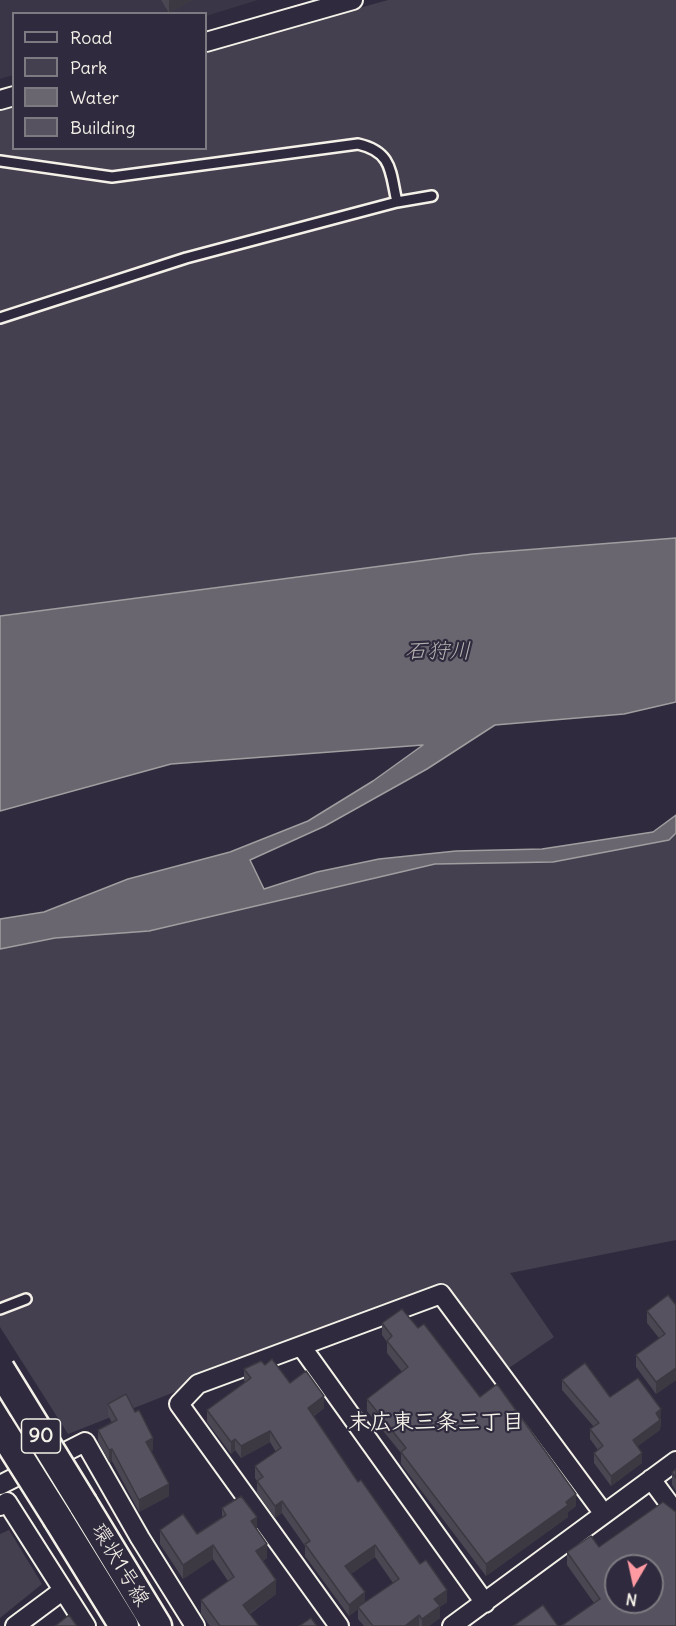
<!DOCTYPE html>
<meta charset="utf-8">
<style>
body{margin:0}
#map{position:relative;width:676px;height:1626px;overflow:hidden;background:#2f2a3d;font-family:Delius,sans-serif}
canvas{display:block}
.legend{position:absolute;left:12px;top:12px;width:195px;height:138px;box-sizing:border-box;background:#2f2a3d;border:2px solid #7e7a81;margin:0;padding:8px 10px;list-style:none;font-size:18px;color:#f4f1e8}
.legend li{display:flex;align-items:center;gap:12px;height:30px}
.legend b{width:30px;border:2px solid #7e7a81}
.north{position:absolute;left:604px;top:1554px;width:60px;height:60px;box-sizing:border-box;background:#2f2a3d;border:2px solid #7e7a81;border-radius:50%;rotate:189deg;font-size:16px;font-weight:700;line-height:24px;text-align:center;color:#f4f1e8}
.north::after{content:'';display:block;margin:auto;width:21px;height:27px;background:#ff9aa2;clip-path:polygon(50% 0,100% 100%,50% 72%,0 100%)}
</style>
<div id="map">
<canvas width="676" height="1626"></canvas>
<ul class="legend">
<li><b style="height:8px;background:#2f2a3d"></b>Road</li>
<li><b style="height:16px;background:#454050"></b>Park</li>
<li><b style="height:16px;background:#6a6670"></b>Water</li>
<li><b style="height:16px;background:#56525f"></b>Building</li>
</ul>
<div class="north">N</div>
</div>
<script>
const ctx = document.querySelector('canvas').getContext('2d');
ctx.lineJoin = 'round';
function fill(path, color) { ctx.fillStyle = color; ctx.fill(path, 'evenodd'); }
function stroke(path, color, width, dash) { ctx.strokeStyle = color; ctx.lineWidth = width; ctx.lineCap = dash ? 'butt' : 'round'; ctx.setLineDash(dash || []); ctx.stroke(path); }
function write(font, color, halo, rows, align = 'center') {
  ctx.font = font + ' Delius,"Klee One",sans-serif'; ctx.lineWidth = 4.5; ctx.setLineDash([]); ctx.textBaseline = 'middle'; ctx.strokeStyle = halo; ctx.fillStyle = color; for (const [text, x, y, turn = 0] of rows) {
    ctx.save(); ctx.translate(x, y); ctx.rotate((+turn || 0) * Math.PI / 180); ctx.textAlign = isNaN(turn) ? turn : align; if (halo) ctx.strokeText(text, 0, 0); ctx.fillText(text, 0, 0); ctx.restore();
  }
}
fill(new Path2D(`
 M0,0H258L206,16V14H14L13,75L0,79Z`), '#3b3647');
fill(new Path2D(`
 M388,0H676V543L253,583L0,616V109L13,105L14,148H206V51Z
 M676,833V1240L510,1273L554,1337L506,1370L441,1287L68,1434L0,1327V949L55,938L149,931L435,864L553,862L669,840Z
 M9,1530L42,1584L0,1618V1534Z`), '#454050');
const water = new Path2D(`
 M676,538V702L624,714L495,725L427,769L325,826L250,860L264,889L317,872L379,859L456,851L542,849L653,832L676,815V833L669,840L553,862L435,864L149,931L55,938L0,949V919L44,912L128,879L230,852L308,821L373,781L423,745L171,764L0,811V616L473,554Z`);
fill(water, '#6a6670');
stroke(water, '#a19ea0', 1.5);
const lane = new Path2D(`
 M0,161L112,177L358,144C393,152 390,172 397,202
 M0,318L186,258L397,202L432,196
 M0,1309L26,1299`);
const street = new Path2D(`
 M206,42L353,0
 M0,100L14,96
 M301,1346L485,1603
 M651,1479L676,1513
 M0,1485L85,1442L140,1538L195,1626
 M0,1506L7,1502L86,1626
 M15,1626L62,1591
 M339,1626L179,1404L198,1384L441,1294L604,1514
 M452,1626L676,1461`);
const primary = new Path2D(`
 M83,1504L157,1626
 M58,1519L124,1626`);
stroke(lane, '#f4f1e8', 14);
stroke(street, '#f4f1e8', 22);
stroke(primary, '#f4f1e8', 33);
stroke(lane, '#2f2a3d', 9);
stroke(street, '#2f2a3d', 18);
stroke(primary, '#2f2a3d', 28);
const primaryBridge = new Path2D(`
 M0,1369L83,1504
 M0,1427L58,1519`);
stroke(primaryBridge, '#f4f1e8', 33, []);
stroke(primaryBridge, '#2f2a3d', 28);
fill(new Path2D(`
 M161,0H192L169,13Z
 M676,1305V1380L656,1394L636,1367V1355L659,1338L647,1323V1311Z
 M382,1323L418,1328L480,1397L576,1506L568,1512V1517L486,1576L401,1464V1453L367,1411V1399L402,1372L387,1353V1342L382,1335Z
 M265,1365L324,1408L314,1416L358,1482L447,1602L440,1607V1618L429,1626H364L358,1619V1609L349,1616L305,1556V1546L282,1513L275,1518L257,1493V1481L255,1478V1466L276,1452L270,1442L241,1458L235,1450L231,1454L207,1422V1410L245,1382L244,1381V1369ZM375,1557L393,1583L365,1602L351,1574Z
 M562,1380L610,1397L661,1419L660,1430L637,1446L642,1463L611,1486L594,1463V1453L598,1450L590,1439V1429L594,1427L562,1390Z
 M108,1404L153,1450L151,1451L169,1496L139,1512L112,1461L109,1462L98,1441V1430L112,1423L108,1415Z
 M676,1469V1491L672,1485V1472Z
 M222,1508L257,1529L267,1558L263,1561L276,1594L250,1614L259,1626H210L201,1614V1600L228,1581L213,1559L183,1579L160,1544V1530L197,1534L222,1517Z
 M599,1547L676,1626L594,1603L567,1565V1552Z`), '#4a4752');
fill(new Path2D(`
 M170,0H192L169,13V1Z
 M676,1368V1380L656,1394V1382Z
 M324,1396V1408L308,1419V1408Z
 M661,1409L660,1430L633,1450V1440L656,1413Z
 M270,1431V1442L241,1458V1446Z
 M153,1438V1450L146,1453V1442Z
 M235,1439V1450L231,1454V1442Z
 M112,1449V1461L109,1462V1450Z
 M642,1453V1463L611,1486V1476Z
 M169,1484V1496L139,1512V1500Z
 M576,1494V1506L568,1512V1517L486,1576V1564Z
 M282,1501V1513L275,1518V1506Z
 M257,1517V1531L251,1521Z
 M267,1544V1558L256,1565V1551Z
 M213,1545V1559L183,1579V1565Z
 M375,1545V1557L345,1578V1566Z
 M276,1580V1594L243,1618V1605Z
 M447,1590V1602L440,1607V1618L429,1626H422V1619L434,1599Z
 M365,1592V1604L358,1607V1609L349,1616V1605Z
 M419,1615V1626H405Z`), '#3c3942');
const building = new Path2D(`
 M668,1295L676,1305V1368L656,1382L636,1355L665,1334L647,1311Z
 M402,1309L418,1328L424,1324L480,1397L497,1384L576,1494L566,1502L568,1505L486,1564L401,1452L406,1448L367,1399L408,1367L387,1341L392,1336L382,1323Z
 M272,1359L290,1383L306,1371L324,1396L308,1408L358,1482L361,1480L420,1564L426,1560L447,1590L434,1599L440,1606L422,1619L419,1615L405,1626H373L358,1607L399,1579L375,1545L345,1566L365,1592L349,1605L305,1544L310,1541L282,1501L275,1506L257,1481L263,1477L255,1466L281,1448L270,1431L241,1446L235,1439L231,1442L207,1410L251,1378L244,1369L261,1361L265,1365Z
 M585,1363L610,1397L638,1378L661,1409L656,1413L660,1420L633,1440L642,1453L611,1476L594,1453L603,1446L590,1429L599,1423L562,1380Z
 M126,1394L135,1412L139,1410L153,1438L146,1442L169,1484L139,1500L112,1449L109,1450L98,1430L117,1420L108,1404Z
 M676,1469V1478L672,1472Z
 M241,1496L257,1517L251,1521L267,1544L256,1551L276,1580L243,1605L259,1626H220L201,1600L234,1577L213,1545L183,1565L160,1530L183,1514L197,1534L226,1515L222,1508Z
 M663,1502L676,1512V1626H561L600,1599L567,1552L591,1536L599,1547ZM616,1566H652V1602H616Z
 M543,1605L558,1626H513Z
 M69,1615L77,1626H55Z
 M311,1618L317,1626H299Z`);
fill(building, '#56525f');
stroke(building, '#3c3942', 1.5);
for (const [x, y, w] of [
 [41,1436,39]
]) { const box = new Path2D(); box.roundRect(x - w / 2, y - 17, w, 34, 4.5); ctx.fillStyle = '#2f2a3d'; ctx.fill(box); stroke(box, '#f4f1e8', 1.5); }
write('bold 20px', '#f4f1e8', null, [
 ["90",41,1436]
]);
write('21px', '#f4f1e8', '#2f2a3d', [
 ["環状1号線",120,1565,59]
]);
write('italic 22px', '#b6b2b2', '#2f2a3d', [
 ["石狩川",438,652]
]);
write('bold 22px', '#f4f1e8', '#2f2a3d', [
 ["末広東三条三丁目",436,1423]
]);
</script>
